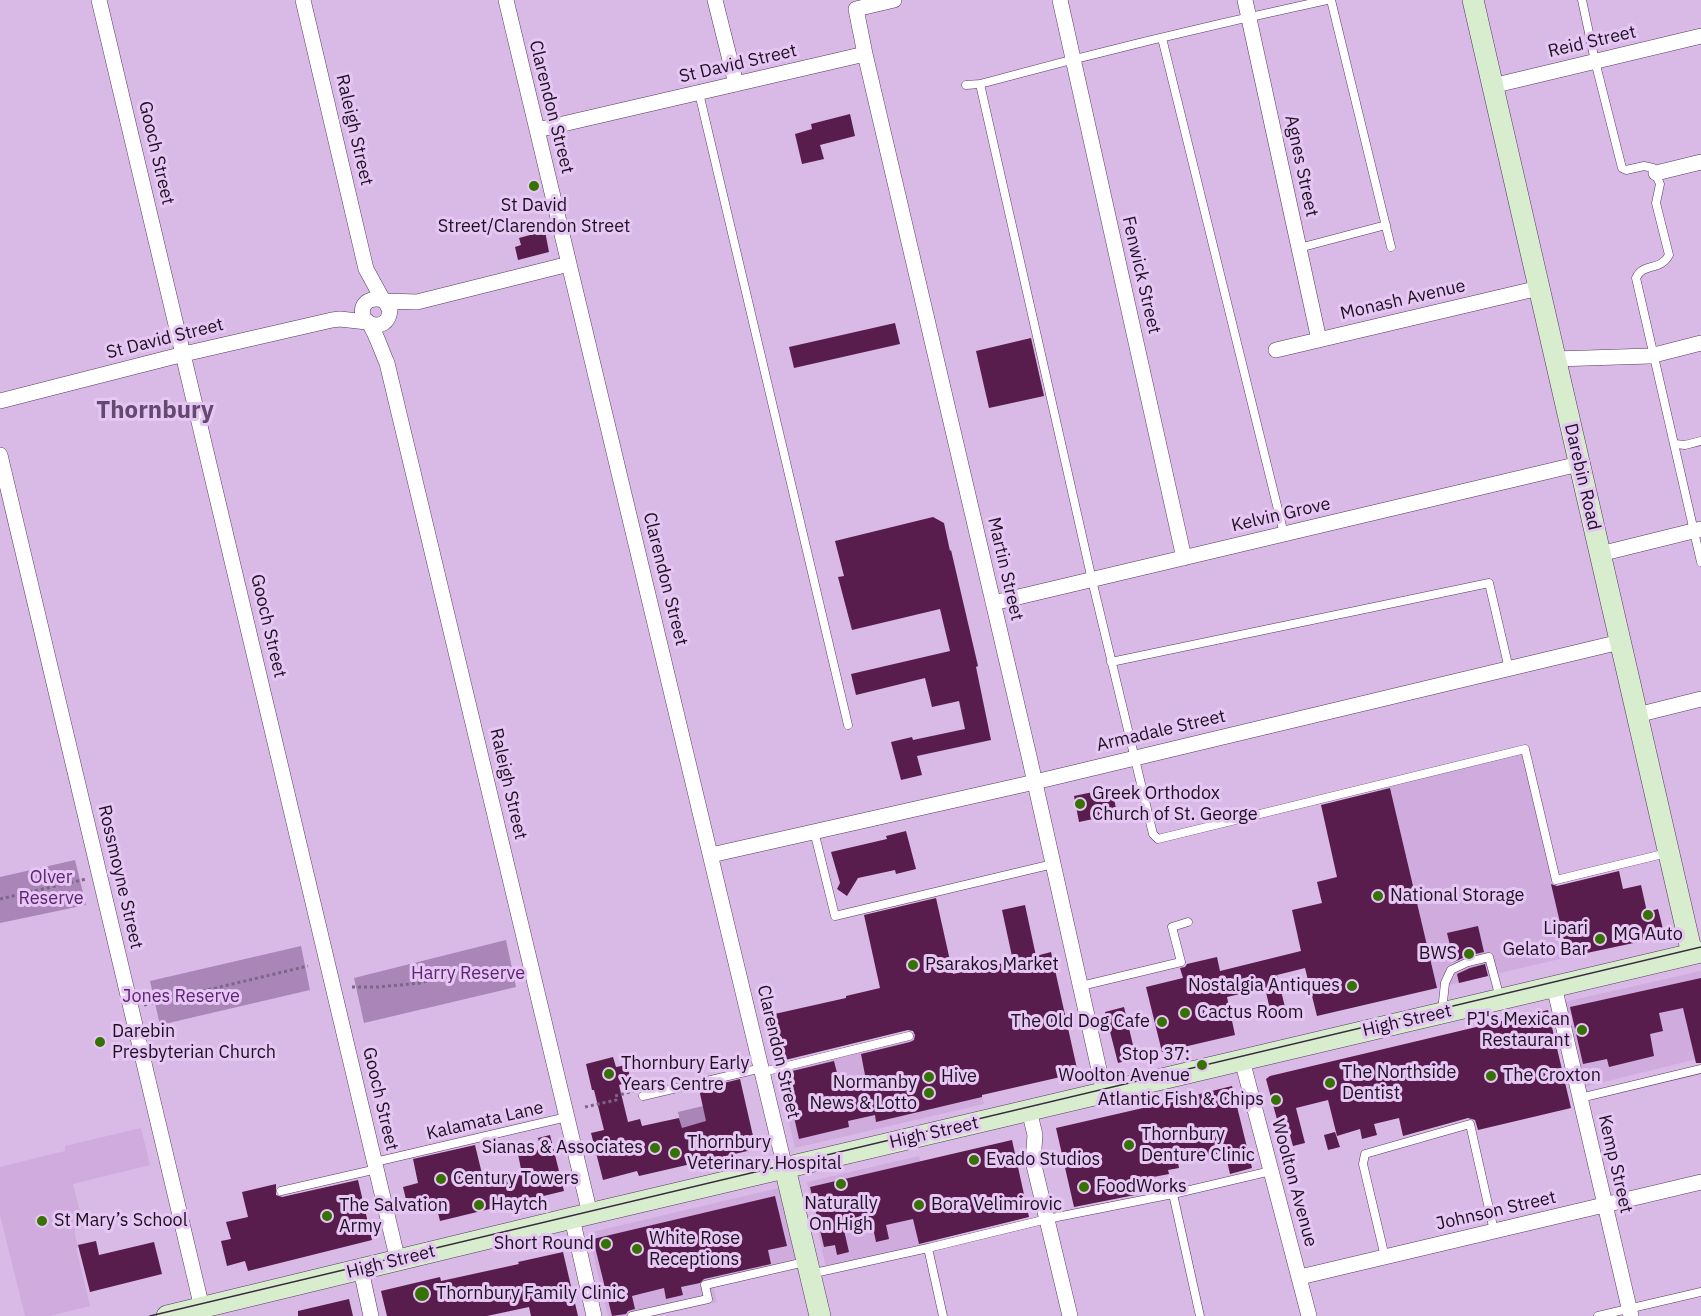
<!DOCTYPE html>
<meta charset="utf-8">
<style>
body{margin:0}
canvas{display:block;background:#d9b9e6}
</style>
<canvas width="1701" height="1316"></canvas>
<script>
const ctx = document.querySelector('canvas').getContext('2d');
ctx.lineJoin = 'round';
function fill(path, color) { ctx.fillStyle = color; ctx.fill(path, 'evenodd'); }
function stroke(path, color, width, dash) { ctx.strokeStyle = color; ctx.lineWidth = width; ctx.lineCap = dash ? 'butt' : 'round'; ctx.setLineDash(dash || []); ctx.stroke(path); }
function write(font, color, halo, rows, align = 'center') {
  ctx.font = font + ' "IBM Plex Sans",sans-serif'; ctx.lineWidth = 6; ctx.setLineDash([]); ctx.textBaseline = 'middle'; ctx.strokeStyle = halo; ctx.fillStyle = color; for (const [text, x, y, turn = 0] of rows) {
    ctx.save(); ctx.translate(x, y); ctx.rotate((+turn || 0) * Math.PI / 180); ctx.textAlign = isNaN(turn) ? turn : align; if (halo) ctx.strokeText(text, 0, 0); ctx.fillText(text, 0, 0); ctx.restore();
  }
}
fill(new Path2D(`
 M1525,749L1568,957L1437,988L1390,787Z
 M1701,971V1058L1584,1087L1564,1002Z
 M964,1021L984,1104L795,1148L776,1065Z
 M141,1128L150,1165L73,1184L84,1227L74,1230L78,1247L76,1248L90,1306L50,1316H25L0,1215V1167L65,1151V1146Z
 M919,1156L940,1247L827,1273L807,1182Z
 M779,1188L797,1267L713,1286L717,1302L655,1316H608L588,1233Z`), '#cfabde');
fill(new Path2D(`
 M75,860L86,905L0,923V877Z
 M506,940L516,987L364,1023L354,978Z
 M301,946L310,990L160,1025L150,981Z
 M703,1106L710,1136L685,1142L678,1112Z`), '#aa86b8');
fill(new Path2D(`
 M850,114L855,136L820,145L824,159L802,164L795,134L812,129L811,124Z
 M545,231L549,252L518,260L515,247L521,245L519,238Z
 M895,323L900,344L794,368L789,347Z
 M1031,338L1044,396L989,408L976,351Z
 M933,517L944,523L950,551L951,550L978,666L976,667L991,740L917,756L922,775L901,780L891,742L912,737L913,740L965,729L959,701L932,707L925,678L856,695L851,674L950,651L940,609L852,630L838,577L844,576L835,541Z
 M1112,788L1117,814L1079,822L1074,796Z
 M1390,788L1437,988L1317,1016L1305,968L1277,975L1287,1015L1272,1018L1265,988L1227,997L1235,1035L1162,1052L1146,987L1183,978L1180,968L1185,967L1187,964L1217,957L1220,971L1301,951L1292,910L1322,903L1317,882L1337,877L1321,805Z
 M906,831L916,869L896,874L895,870L858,878L847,896L837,889L840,883L831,852L887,839L886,836Z
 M1619,871L1623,889L1641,885L1647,912L1658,909L1663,929L1643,934V941L1568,957L1551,884L1557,886Z
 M936,898L953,974L1013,961L1002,910L1025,905L1036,956L1051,952L1078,1073L982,1095V1097L876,1122L875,1115L848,1121L849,1127L799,1139L784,1073L834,1061L839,1081L865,1075L861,1054L910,1042L914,1040L915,1035L913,1031L908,1030L781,1061L770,1015L846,998V996L880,988L864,915Z
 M1478,926L1484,952L1467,956L1454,962L1447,933Z
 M1485,964L1488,976L1459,983L1457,974L1470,968Z
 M1701,978V1063H1696L1683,1008L1659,1013L1663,1031L1650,1034L1654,1056L1609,1067L1607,1059L1583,1064L1570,1007Z
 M1124,1007L1136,1058L1118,1063L1105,1012Z
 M1548,1010L1571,1108L1478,1130L1475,1120L1468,1118L1403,1136L1399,1118L1374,1124L1377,1135L1362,1139L1360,1129L1337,1136L1328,1100L1296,1108L1305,1143L1293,1146L1286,1121L1278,1123L1266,1079L1270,1076Z
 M613,1057L616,1067L627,1065L631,1081L619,1085L628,1122L640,1119L642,1126L679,1118L682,1128L706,1121L699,1089L740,1079L756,1149L639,1176L637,1171L603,1180L591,1133L604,1130L594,1090H592L586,1064Z
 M1232,1086L1252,1168L1230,1174L1225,1152L1178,1163L1179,1168L1168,1170L1169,1174L1143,1179L1146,1189L1134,1192L1135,1195L1074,1207L1056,1128L1143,1108Z
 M1335,1132L1340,1147L1328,1150L1324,1135Z
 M550,1135L564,1191L440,1221L435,1201L408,1208L403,1187L418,1183L413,1159L475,1145L484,1182L522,1174L518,1154L541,1149L538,1138Z
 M1012,1140L1029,1217L919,1244L913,1219L886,1225L889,1239L876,1242L872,1223L844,1230L849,1252L837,1255L835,1245L824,1247L810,1187Z
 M358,1180L372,1240L248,1271L245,1261L227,1266L221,1241L231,1239L226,1222L248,1217L242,1192L276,1184V1195L282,1197Z
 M775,1196L787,1246L768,1250L771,1264L704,1279L700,1283L681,1287L683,1295L666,1299L664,1288L632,1296L635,1309L628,1311L626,1314L612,1316L593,1239Z
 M96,1241L99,1255L154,1242L162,1274L90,1292L78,1245Z
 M563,1252L578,1316H531L529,1307L487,1316H387L381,1291L440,1277L441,1281L519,1264L518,1262Z
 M349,1299L353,1316H298V1311Z`), '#581c4d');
const service = new Path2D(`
 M1331,0L1391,247
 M1582,0L1595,61L1622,168L1626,170L1644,166L1653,168L1660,184L1656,203L1669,255C1660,272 1643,262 1636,278L1701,562
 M1162,38L1284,534
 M980,84L1092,580L1153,834L1158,839L1525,749L1556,880L1667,853
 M966,85L980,84C1094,53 1210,25 1327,0
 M699,93L848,725
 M1299,248L1386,225
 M1675,444L1685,445L1701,441
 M1111,662L1489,583L1509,669
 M814,831L835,916L1053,864
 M1081,986L1181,962L1172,927L1188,922
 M1442,1011L1445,983L1451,970L1468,962L1489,957L1500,998
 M763,1072L909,1036
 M643,1096L762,1068
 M1580,1098L1701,1069
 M375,1162L567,1117
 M281,1191L377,1169
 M1173,1194L1200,1316
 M928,1248L943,1316
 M1385,1257L1363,1164L1365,1154L1470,1124L1494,1231
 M810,1274L928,1248L1047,1219L1173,1194L1271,1171
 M632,1316L708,1299L705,1285L805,1262
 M1598,1316L1701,1292`);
const minor = new Path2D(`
 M99,0L398,1261
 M303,0L366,269L383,300
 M506,0L785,1168
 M715,0L736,84
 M894,0L856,9L865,54L1029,756L1104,1092
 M1060,0L1184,558
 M1245,0L1319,340
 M1492,86L1701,36
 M537,130L865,54
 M1656,173L1701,162
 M385,301L417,302L569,264
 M369,323C380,328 389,323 390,310L385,301C374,296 359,301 363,316C365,322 365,318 369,323C377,335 381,350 387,363L590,1214
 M1276,350L1539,288
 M1555,359L1650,356L1701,343
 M0,401L184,354L332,320L340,319L367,322
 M0,455L202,1308
 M1600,554L1701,529
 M993,603L1579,464
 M1637,715L1701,699
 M711,855L1035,782L1620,642
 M1554,986L1631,1316
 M1242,1060L1309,1316
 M1029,1110L1035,1135L1033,1161L1070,1316
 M572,1218L594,1316
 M361,1270L371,1316
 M1300,1277L1701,1182`);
const secondary = new Path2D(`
 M1473,0L1692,954
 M785,1168L820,1316
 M167,1316L572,1218L1701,952`);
stroke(service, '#553a60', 9);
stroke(minor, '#553a60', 16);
stroke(secondary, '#553a60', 22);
stroke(new Path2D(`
 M0,899L86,879
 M352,987H378L421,983L439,976L479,970L515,973
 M144,1005L308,966
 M585,1107L616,1100L615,1096L634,1091`), '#7c6685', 3, [3, 3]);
stroke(service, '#fff', 8);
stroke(minor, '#fff', 15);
stroke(secondary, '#d8edcd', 21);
stroke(new Path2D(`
 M150,1316L1701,947`), '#3a2c40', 1.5);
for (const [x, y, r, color] of [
 [534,186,6,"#357103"],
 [1080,804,6,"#357103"],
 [1378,896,6,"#357103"],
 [1648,915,6,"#357103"],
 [1600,939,6,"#357103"],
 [1469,954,6,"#357103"],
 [913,965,6,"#357103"],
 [1352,986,6,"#357103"],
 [1185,1013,6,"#357103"],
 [1162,1022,6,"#357103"],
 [1582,1030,6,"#357103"],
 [100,1042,6,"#357103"],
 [1202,1065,6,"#357103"],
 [609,1074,6,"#357103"],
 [1491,1076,6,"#357103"],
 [929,1077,6,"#357103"],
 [1330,1083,6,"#357103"],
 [929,1093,6,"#357103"],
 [1276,1100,6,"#357103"],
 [1129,1145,6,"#357103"],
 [655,1148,6,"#357103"],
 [675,1153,6,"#357103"],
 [974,1160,6,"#357103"],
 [441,1179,6,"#357103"],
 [841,1184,6,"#357103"],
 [1084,1187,6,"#357103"],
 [479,1205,6,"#357103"],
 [919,1205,6,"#357103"],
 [327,1216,6,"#357103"],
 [42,1221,6,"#357103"],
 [606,1244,6,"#357103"],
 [637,1249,6,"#357103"],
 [422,1294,8,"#357103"]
]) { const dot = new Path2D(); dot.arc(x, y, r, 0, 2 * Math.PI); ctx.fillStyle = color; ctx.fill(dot); stroke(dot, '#e6c6f3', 2); }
write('18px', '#1c1121', '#e6c6f3', [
 ["Reid Street",1592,42,-13],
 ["St David Street",738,64,-13],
 ["Clarendon Street",551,107,76],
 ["Raleigh Street",354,130,77],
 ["Gooch Street",156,153,77],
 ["Agnes Street",1301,166,78],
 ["Fenwick Street",1141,275,77],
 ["Monash Avenue",1403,300,-13],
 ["St David Street",165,339,-14],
 ["Darebin Road",1582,477,77],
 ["Kelvin Grove",1281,515,-13],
 ["Martin Street",1005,569,77],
 ["Clarendon Street",665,579,76],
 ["Gooch Street",268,626,77],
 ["Armadale Street",1161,731,-13],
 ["Raleigh Street",508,784,77],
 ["Rossmoyne Street",120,877,77],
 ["High Street",1407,1021,-13],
 ["Clarendon Street",778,1052,77],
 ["Gooch Street",380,1099,77],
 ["Kalamata Lane",485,1121,-13],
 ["High Street",934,1133,-13],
 ["Kemp Street",1615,1164,77],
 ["Woolton Avenue",1294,1183,75],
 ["Johnson Street",1496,1211,-13],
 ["High Street",391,1262,-14]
]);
write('18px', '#1c1121', '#e6c6f3', [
 ["St David",534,206,"center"],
 ["Street/Clarendon Street",534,227,"center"],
 ["Greek Orthodox",1092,794],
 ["Church of St. George",1092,815],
 ["National Storage",1390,896],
 ["Lipari",1588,929,"right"],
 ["Gelato Bar",1588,950,"right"],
 ["MG Auto",1648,935,"center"],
 ["BWS",1457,954,"right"],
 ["Psarakos Market",925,965],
 ["Nostalgia Antiques",1340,986,"right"],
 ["Cactus Room",1197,1013],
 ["PJ's Mexican",1570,1020,"right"],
 ["Restaurant",1570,1041,"right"],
 ["The Old Dog Cafe",1150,1022,"right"],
 ["Darebin",112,1032],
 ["Presbyterian Church",112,1053],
 ["Stop 37:",1190,1055,"right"],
 ["Woolton Avenue",1190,1076,"right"],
 ["Thornbury Early",621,1064],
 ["Years Centre",621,1085],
 ["The Northside",1342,1073],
 ["Dentist",1342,1094],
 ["The Croxton",1503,1076],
 ["Hive",941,1077],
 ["Normanby",917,1083,"right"],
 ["News & Lotto",917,1104,"right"],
 ["Atlantic Fish & Chips",1264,1100,"right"],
 ["Thornbury",1141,1135],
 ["Denture Clinic",1141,1156],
 ["Thornbury",687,1143],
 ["Veterinary Hospital",687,1164],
 ["Sianas & Associates",643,1148,"right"],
 ["Evado Studios",986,1160],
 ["Century Towers",453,1179],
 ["FoodWorks",1096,1187],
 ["Naturally",841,1204,"center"],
 ["On High",841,1225,"center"],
 ["Haytch",491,1205],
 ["Bora Velimirovic",931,1205],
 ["The Salvation",339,1206],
 ["Army",339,1227],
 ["St Mary’s School",54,1221],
 ["White Rose",649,1239],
 ["Receptions",649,1260],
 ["Short Round",594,1244,"right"],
 ["Thornbury Family Clinic",436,1294]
], 'left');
write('18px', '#5e2373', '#e6c6f3', [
 ["Olver",51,878],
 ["Reserve",51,899],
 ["Harry Reserve",468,974],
 ["Jones Reserve",181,997]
]);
write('bold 24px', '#654970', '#e6c6f3', [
 ["Thornbury",155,411]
]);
</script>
